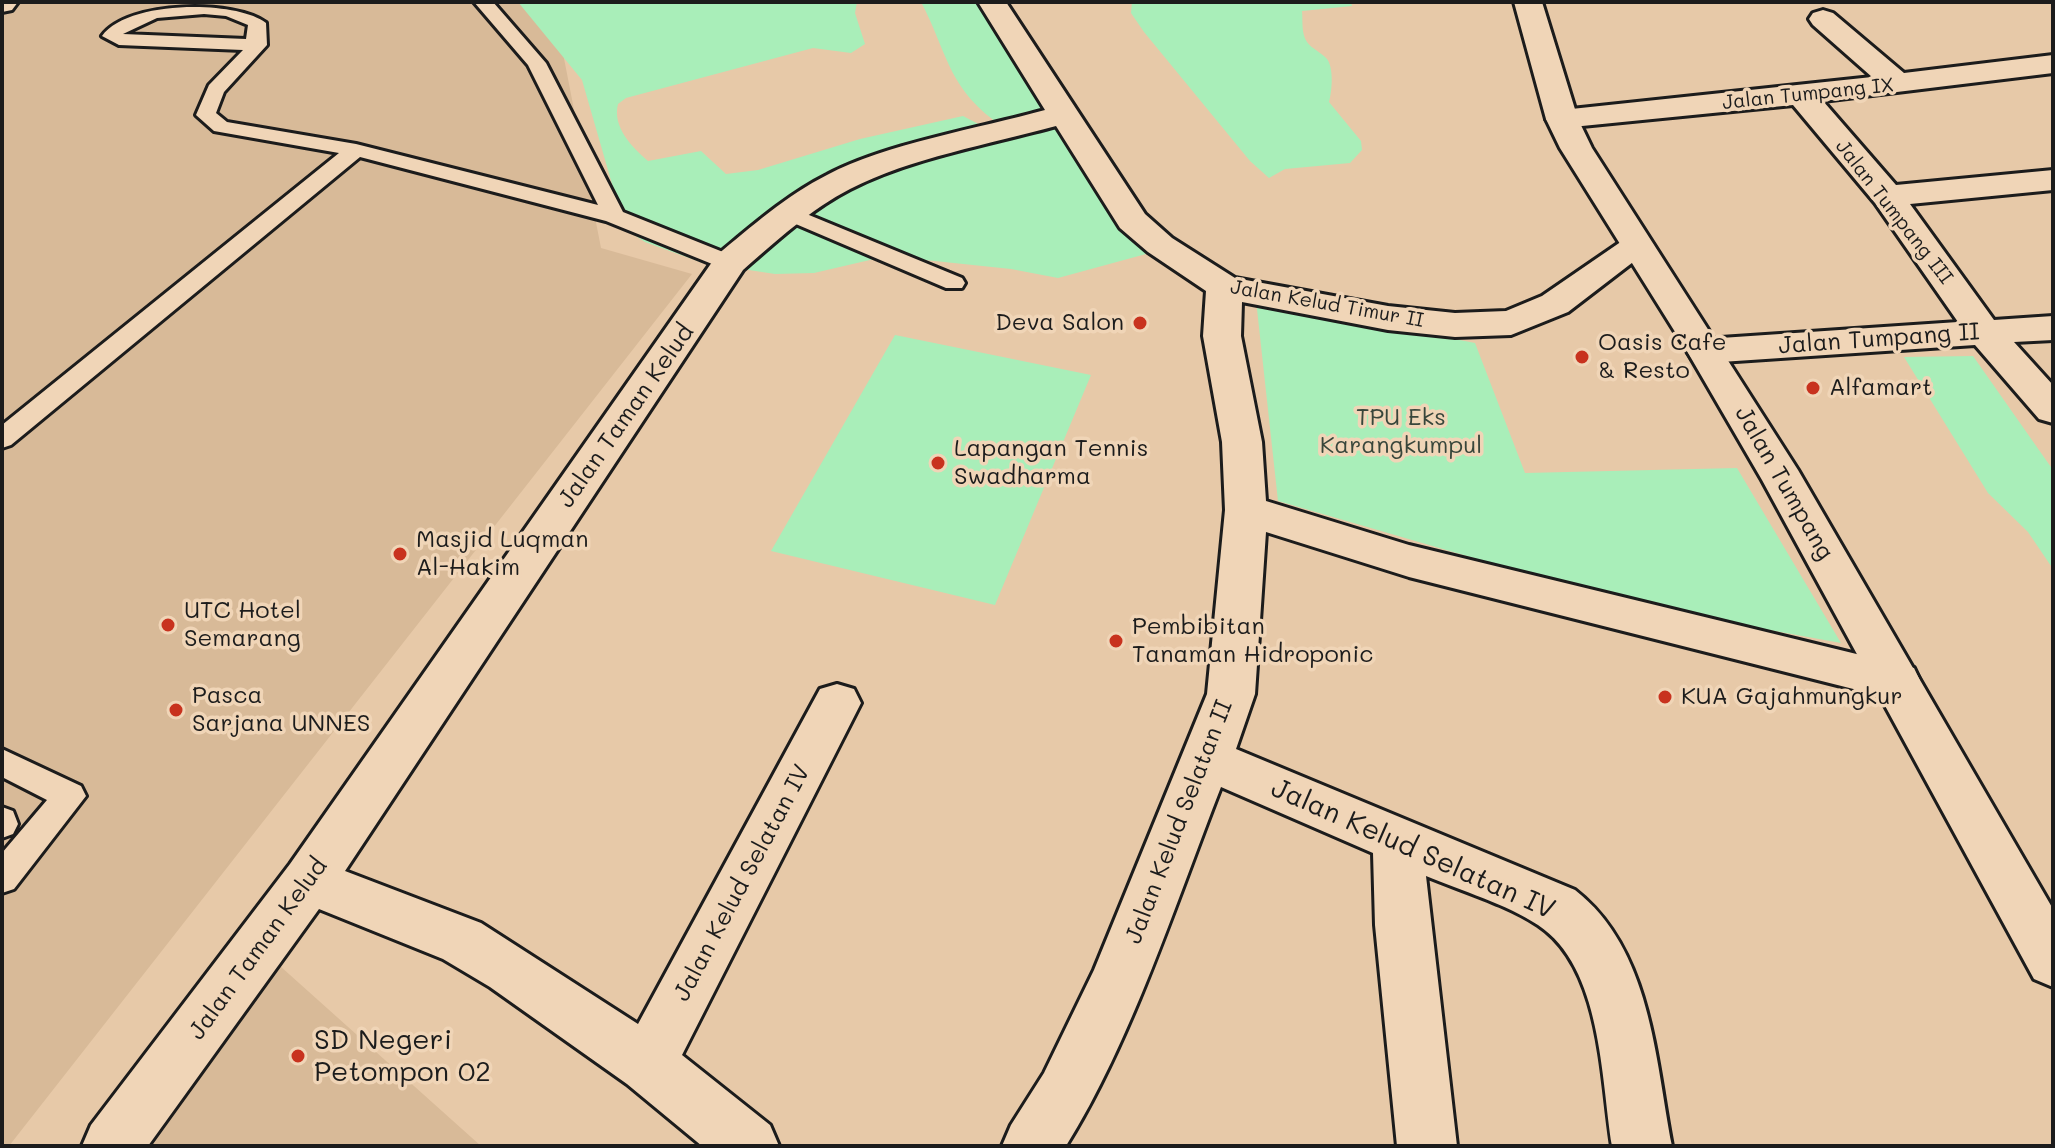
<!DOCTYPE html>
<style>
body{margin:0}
#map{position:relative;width:2055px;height:1148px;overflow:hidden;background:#e7c9a8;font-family:Mali,sans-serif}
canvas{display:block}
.frame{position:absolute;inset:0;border:4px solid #1c1c1c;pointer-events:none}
</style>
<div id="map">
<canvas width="2055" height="1148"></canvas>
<div class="frame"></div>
</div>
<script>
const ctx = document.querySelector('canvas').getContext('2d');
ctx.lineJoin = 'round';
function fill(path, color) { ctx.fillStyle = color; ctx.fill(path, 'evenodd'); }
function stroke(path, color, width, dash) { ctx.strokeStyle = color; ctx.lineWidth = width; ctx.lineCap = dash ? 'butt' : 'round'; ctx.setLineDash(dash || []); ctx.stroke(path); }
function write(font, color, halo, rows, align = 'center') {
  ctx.font = font + ' Mali,sans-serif'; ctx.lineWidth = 7; ctx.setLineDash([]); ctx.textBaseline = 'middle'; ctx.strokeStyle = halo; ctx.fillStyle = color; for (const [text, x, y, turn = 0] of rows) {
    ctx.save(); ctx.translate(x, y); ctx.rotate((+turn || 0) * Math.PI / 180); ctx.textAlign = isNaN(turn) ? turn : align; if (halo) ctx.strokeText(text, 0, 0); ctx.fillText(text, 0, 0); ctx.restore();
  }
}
fill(new Path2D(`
 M13,2H553L601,248L692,274L9,1146H2V16Z
 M280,966L481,1146H152Z`), '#d8ba98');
fill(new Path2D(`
 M518,2H857L855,13L865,44L851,53L813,48L626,98L618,104C612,127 632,147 648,161L701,151L726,174L758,170L860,139L963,116L988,129L1071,122L1142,219L1146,254L1058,278L1011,269L887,256L814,273L775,274L703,263L645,242L625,229L582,80Z
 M921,2H985L1064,106L999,124C947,87 948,53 921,2Z
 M1132,2H1351L1352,6L1302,11C1303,21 1301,33 1307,42C1312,49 1321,52 1327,59C1334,68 1332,92 1329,102L1361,141L1362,150L1350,163L1285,169L1269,178L1250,161L1144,32L1131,13Z
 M1256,300L1475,343L1525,473L1737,468L1841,643L1642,607L1278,501Z
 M895,335L1091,375L995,605L771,551Z
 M1973,356L2053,470V569L2028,532L1988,493L1904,357Z`), '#a9eeb9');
const service = new Path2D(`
 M474,2H493L546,63L623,212L738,258L741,263L738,268H722L606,221L360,157L11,445L2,448V425L339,153L214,131L196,115L209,85L243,50L119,45L102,36C128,0 236,0 266,23L267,45L224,92L216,113L227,122L356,144L598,205L528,65ZM204,14L226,16L248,25L246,39L123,34L157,18Z
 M792,208L962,278L965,283L962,288H946L784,219L781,214Z
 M2,749L81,786L86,796L14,889L2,893V853L47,800L2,777Z
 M2,807L13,811L18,824L13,834L2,838Z`);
const minor = new Path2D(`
 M2,2H18L12,10L2,12Z
 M978,2H1006L1145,214L1172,238L1235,278L1388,306L1455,313L1506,311L1542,296L1625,239L1637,236L1649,239L1654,246L1568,312L1511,335L1455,337L1388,330L1242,302L1241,336L1262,442L1266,501L1409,545L1914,668L1920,681L1914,694L1897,700L1409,577L1266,532L1255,694L1236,749L1575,890C1651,949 1655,1058 1672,1146H1612C1601,1078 1602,967 1538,925C1506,904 1462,891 1426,876L1457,1146H1397L1375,925L1373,853L1221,787C1176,902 1131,1042 1066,1146H1002L1011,1125L1044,1073L1094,970L1207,694L1225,510L1222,442L1203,336L1206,291L1148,252L1120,228L1056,126C991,144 910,158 850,189C811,209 776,241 743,270L345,871L481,923L638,1024L820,689L837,684L854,689L861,703L682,1055L770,1125L779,1146H702L627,1084L490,987L443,959L319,909L148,1146H82L91,1125L290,864L717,255C751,227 787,195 827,175C885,144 980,128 1045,110Z
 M1823,10L1833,13L1904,73L2053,55V73L1823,101L1896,185L2053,170V190L1910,204L1994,320L2053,316V340L2014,342L2053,385V423L2039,419L1975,345L1706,363L1693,360L1687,351L1693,342L1706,339L1958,322L1875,203L1793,105L1562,128L1551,126L1546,119L1551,112L1562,110L1872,77L1813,25L1809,19L1813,13Z`);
const secondary = new Path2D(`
 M1514,2H1542L1578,119L1592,148L1798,470L2053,909V987L2034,979L1762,480L1687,351L1560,148L1546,119Z`);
stroke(service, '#1c1c1c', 6);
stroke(minor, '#1c1c1c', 6);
stroke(secondary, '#1c1c1c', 6);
fill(service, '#f0d5b7');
fill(minor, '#f0d5b7');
fill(secondary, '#f0d5b7');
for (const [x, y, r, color] of [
 [1140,323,8,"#c8321e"],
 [1582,357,8,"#c8321e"],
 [1813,388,8,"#c8321e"],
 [938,463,8,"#c8321e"],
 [400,554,8,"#c8321e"],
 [168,625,8,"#c8321e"],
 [1116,641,8,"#c8321e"],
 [1665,697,8,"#c8321e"],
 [176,710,8,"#c8321e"],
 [298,1056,8,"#c8321e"]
]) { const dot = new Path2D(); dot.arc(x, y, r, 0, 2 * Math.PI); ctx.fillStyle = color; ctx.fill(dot); stroke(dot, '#f0d5b7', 3); }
write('20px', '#1c1c1c', '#f0d5b7', [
 ["Jalan Tumpang IX",1808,94,-6],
 ["Jalan Tumpang III",1894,212,52],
 ["Jalan Kelud Timur II",1327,304,10]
]);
write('24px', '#1c1c1c', '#f0d5b7', [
 ["Deva Salon",1124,323,"right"],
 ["Oasis Cafe",1598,343],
 ["& Resto",1598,371],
 ["Alfamart",1829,388],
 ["Lapangan Tennis",954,449],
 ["Swadharma",954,477],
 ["Masjid Luqman",416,540],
 ["Al-Hakim",416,568],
 ["UTC Hotel",184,611],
 ["Semarang",184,639],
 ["Pembibitan",1132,627],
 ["Tanaman Hidroponic",1132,655],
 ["Pasca",192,696],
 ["Sarjana UNNES",192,724],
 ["KUA Gajahmungkur",1681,697]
], 'left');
write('24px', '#1c1c1c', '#f0d5b7', [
 ["Jalan Tumpang II",1879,339,-4],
 ["Jalan Taman Kelud",626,416,-55],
 ["Jalan Tumpang",1784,483,60],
 ["Jalan Kelud Selatan II",1179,822,-69],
 ["Jalan Kelud Selatan IV",742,883,-62],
 ["Jalan Taman Kelud",258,949,-54]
]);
write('24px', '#38463b', '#f0d5b7', [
 ["TPU Eks",1401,418],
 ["Karangkumpul",1401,446]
]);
write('28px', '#1c1c1c', '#f0d5b7', [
 ["Jalan Kelud Selatan IV",1413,849,24]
]);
write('28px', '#1c1c1c', '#f0d5b7', [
 ["SD Negeri",314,1040],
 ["Petompon 02",314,1072]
], 'left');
</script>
